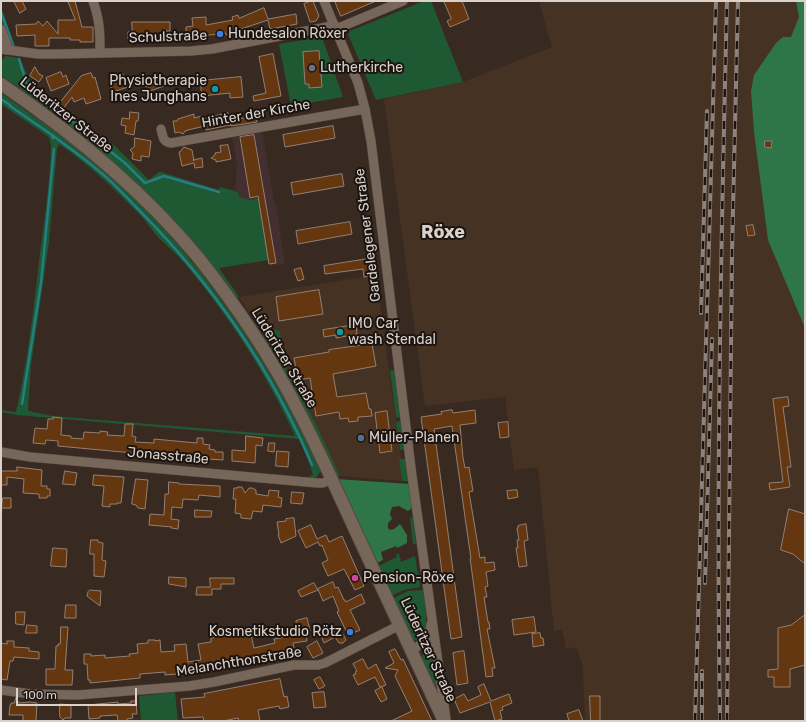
<!DOCTYPE html>
<meta charset="utf-8">
<style>
body{margin:0}
#map{position:relative;width:806px;height:722px;overflow:hidden;background:#382a20;font-family:Rubik,sans-serif}
canvas{display:block}
.frame{position:absolute;inset:0;border:2px solid #dbd1cb;pointer-events:none}
.scale{position:absolute;left:16px;top:688px;width:121px;height:18px;box-sizing:border-box;border:2px solid #dbd1cb;border-top:0;padding-left:5px;font-size:12px;line-height:14px;white-space:nowrap;color:#dbd1cb;-webkit-text-stroke:3px #1b1410;paint-order:stroke}
</style>
<div id="map">
<canvas width="806" height="722"></canvas>
<div class="frame"></div>
<div class="scale">100 m</div>
</div>
<script>
const ctx = document.querySelector('canvas').getContext('2d');
ctx.lineJoin = 'round';
function fill(path, color) { ctx.fillStyle = color; ctx.fill(path, 'evenodd'); }
function stroke(path, color, width, dash) { ctx.strokeStyle = color; ctx.lineWidth = width; ctx.lineCap = dash ? 'butt' : 'round'; ctx.setLineDash(dash || []); ctx.stroke(path); }
function write(font, color, halo, rows, align = 'center') {
  ctx.font = font + ' Rubik,sans-serif'; ctx.lineWidth = 4; ctx.setLineDash([]); ctx.textBaseline = 'middle'; ctx.strokeStyle = halo; ctx.fillStyle = color; for (const [text, x, y, turn = 0] of rows) {
    ctx.save(); ctx.translate(x, y); ctx.rotate((+turn || 0) * Math.PI / 180); ctx.textAlign = isNaN(turn) ? turn : align; if (halo) ctx.strokeText(text, 0, 0); ctx.fillText(text, 0, 0); ctx.restore();
  }
}
fill(new Path2D(`
 M539,1H805V721H585L583,667L577,647L566,649L562,630L554,631L538,467L514,470L505,397L425,406L384,99L463,82L552,47Z
 M376,275L400,450L401,459L399,460L402,481L340,476L317,426L267,338L239,297Z`), '#463223');
fill(new Path2D(`
 M262,131L274,201L276,205L285,264L270,266L258,198L251,200L239,197V194L235,191L237,164L232,136Z`), '#432f30');
fill(new Path2D(`
 M424,1H431L463,82L376,100L348,34L350,31Z
 M1,7L15,46L13,48C4,38 1,21 1,7Z
 M322,37L343,97L291,106L279,44Z
 M5,56L20,58L32,87L84,126H87L115,146L149,180L159,172H161L219,190L220,187L235,191L239,194V197L251,200L258,198L269,260L219,268L239,297L235,299L123,172L59,117L1,75V62Z
 M1,93C36,118 72,142 105,170C120,183 133,197 146,210C219,285 272,370 319,463L320,472L316,478L311,479L310,476L313,475L310,465L299,439L17,415L1,412V410L16,412C28,360 34,306 40,253C45,217 50,181 51,145L49,137L1,104ZM59,144C90,165 117,191 143,218C148,224 153,232 158,237C165,244 173,251 180,258C226,311 266,372 295,436L52,416L29,411L28,409L31,365L49,242L57,148Z
 M276,330L280,332L284,354L278,355L317,426L340,476H336L262,338L264,333Z
 M390,370L395,371L400,417L396,418Z
 M401,421L404,450H400L396,422Z
 M399,459H405L408,481H402Z
 M410,517L413,518L416,543L413,545Z
 M396,554H399L401,562L415,556L420,587L404,590L393,595L378,566L397,557Z
 M423,590C425,607 430,623 421,639L417,641L412,638L394,598L408,591Z
 M431,639L438,685L435,686L422,659L423,650L429,640Z
 M175,692L178,721H141L139,696Z`), '#1f5934');
fill(new Path2D(`
 M796,1H805V328L768,240L754,132L751,91L754,75L776,43L783,37H791L799,17Z
 M337,479L409,484L412,508L408,511L399,506L392,507L390,514L392,519L388,523V528L390,530L394,529L400,524L407,535V543L397,548L396,546L381,552L383,560L377,563Z`), '#2e7648');
stroke(new Path2D(`
 M1,12L13,45
 M19,59L26,82L25,86
 M25,86L42,97L125,163L145,183L164,176L219,192
 M1,99L10,105
 M10,106L52,135L53,138
 M52,135C68,147 85,159 100,172C114,183 126,197 139,210C212,284 272,370 312,465
 M22,404L41,283L54,149`), '#247e83', 2.5);
const building = new Path2D(`
 M14,1H22L26,9L20,13Z
 M68,1H75L82,27H93V42H80V40H70V38H49V46H35V35L17,36L16,25L36,24L38,21L43,26L47,21L58,34V20H75Z
 M311,1H313L319,16L316,21L310,22L304,4Z
 M335,1H376L341,16Z
 M444,1H462L469,19L450,27L447,21L451,19Z
 M264,8L268,19L296,14L297,24L270,29L268,20L232,32L233,34L226,35V33L194,37V33L186,34V27L193,26L192,18L206,17V25L233,20L232,17L238,15L239,18Z
 M132,22H170V31H166V40L128,39V32H132Z
 M319,51L322,87L309,88V84H305L303,52Z
 M273,54L281,96L254,101L253,96L266,93L259,57Z
 M35,67L39,74L43,76L39,82L30,76Z
 M61,72L63,77L66,75L69,84L51,91L46,78Z
 M91,73L93,78L95,77L101,99L86,104L84,98L74,102L72,97L63,109L58,105L81,76Z
 M123,74L128,87L113,92L109,82L112,81L111,78Z
 M157,75L159,80L161,79L164,86L150,91L148,86L146,87L144,81Z
 M241,77L243,97L230,98V93L202,96L200,81Z
 M130,112L139,113L138,121H136L134,135L125,133L126,126L121,125L122,118L129,119Z
 M228,113L230,125L206,130L205,126L188,130L185,131L183,134L179,132L175,133L173,121H177L178,119L194,114V118L202,116V119Z
 M256,116L257,122L231,126L230,121Z
 M333,126L335,138L285,147L283,135Z
 M254,135L276,263L269,264L258,196L250,198L240,137Z
 M135,138L151,141L149,157L141,156V161L132,159L133,153L130,150L134,147Z
 M765,141H772L771,148L765,147Z
 M228,145L231,159L216,162V160L211,158L215,155V153L221,152L220,146Z
 M184,147L192,150L194,161L193,160L202,158L203,167L195,168L194,163L182,166L179,152L181,151Z
 M342,174L344,186L293,195L291,183Z
 M350,222L352,234L298,244L296,231Z
 M753,225L755,235L748,236L746,226Z
 M374,258L376,275L364,277L363,269L325,274L324,266Z
 M301,268L304,279L298,281L294,270Z
 M319,290L323,314L279,321L276,297Z
 M356,325L357,334L336,338V335L324,337L323,330Z
 M372,344L376,366L333,374L337,397L366,393L369,409H371L372,416L358,417V421L349,422L348,418L340,419L339,412L316,416L310,378L298,380L294,358L329,352V350Z
 M788,397L789,406L783,407L791,467H787L790,487L770,490L769,483L783,482L773,399Z
 M452,410L453,413L475,410L476,423L460,425L463,458L465,468L469,467L473,491L469,492L480,558L485,557V563L494,562L495,570L486,572L488,586L485,587L487,597H484L488,622H489L490,629H487L495,668H492L493,676L486,677L471,565L470,559H471L452,426L434,429L462,637L451,639L421,417L442,414L441,412Z
 M387,411L392,451L380,453L375,413Z
 M53,417L62,418L61,435L71,436V438L83,439L84,432L100,433V431L108,432L107,435L124,436L125,424H133L132,436L136,437L135,442L154,443V439L197,443V438H203V444L210,445L209,449L215,450V452H223V460L178,457V456L165,454V456L58,446V441L46,440L45,444L33,443L35,428L47,429L48,419H53Z
 M508,422L509,437L500,438L498,423Z
 M246,436L263,438L262,446L256,445L255,463L232,461V450L245,451Z
 M269,443H275L274,452L268,451Z
 M277,451L289,452L288,467L276,466Z
 M17,467L42,470L41,486H47V489H50V496H47V498H39V494L23,493L24,479L7,477V485H1V471H17Z
 M65,471L77,473L75,485L63,484Z
 M94,475L124,477L121,503H117V504H110V507L102,506L104,486L93,485Z
 M136,479L148,480L145,509L138,508L136,505L132,504Z
 M169,482L179,483V484L220,486V497L199,495L198,500L183,499L182,508L172,507L171,519L179,520L178,529L171,528L172,527L149,525L150,514L164,515L165,494H168Z
 M238,487H242L245,493L249,488H252L256,490V494L268,496L269,490L279,491L278,497L282,498L281,507L263,505L262,512L253,511L251,519L241,518V514L235,513L236,499H233L234,488H237Z
 M517,490L518,497L508,499L507,491Z
 M292,492L304,493L302,504L291,503Z
 M3,498H11V508H2Z
 M789,509L805,514V564L793,554L781,550Z
 M195,510L212,511L211,517H195Z
 M294,518L296,536L281,543L278,535H279L277,522L286,521V519Z
 M526,524L528,540L524,541L527,566L519,567L516,548H518L517,540H519L517,528H518V526Z
 M311,525L317,539L326,535L329,542L342,536L364,586L355,590L344,569L328,576L322,563L328,560L322,545L320,546L318,542L306,548L298,531Z
 M91,540H98V542L103,543L102,560L106,561L104,577L94,576V554H90Z
 M53,548L67,549L66,567L51,566Z
 M169,577L186,578V587L169,584Z
 M210,578H234V584H221V589H212V595H196L197,587H210Z
 M333,582L335,588L338,587L344,600H345L346,602L361,594L365,603L350,610L360,630L348,635L337,612L339,611L333,596L323,601L318,589Z
 M314,583L318,590L301,597L298,591Z
 M90,590L101,591L100,606L87,596L88,592Z
 M66,605H76V618H65Z
 M16,612H25L24,625L16,624Z
 M805,615V665L790,669V687H774V677H768V670L778,669V628L791,625Z
 M534,617L536,632L514,635L512,620Z
 M307,618L310,631L306,633L307,641L293,643L295,653L275,656V657L207,672L202,671L201,668L188,670L189,673L165,675V672L140,674V678L90,683V680H88L87,664H84V654H91V656L105,655V658L130,656L129,654L138,653L137,644L148,643V640H155V641L160,640L161,652L175,651L174,645L186,644L188,662L201,660L198,644L211,642V638L229,635L234,633L233,631L250,630L254,648L275,643L274,639L291,636V634L297,633L296,621Z
 M27,625L37,626V633H26Z
 M61,627H68L65,670H73L72,685H46V669H55L56,646H58V644H60Z
 M328,630L343,634L346,640L343,643H339L335,637L324,643L320,634Z
 M540,633L541,638H543L544,645L533,647L532,634Z
 M7,641H14V647L29,648V651L39,652V659L14,657L13,661H10L7,680L1,679V643L7,644Z
 M317,641L323,653L313,658L307,647Z
 M395,649L401,660L403,659L432,721H391L412,711L395,676L398,670L385,668L394,663L389,652Z
 M464,651L468,683L457,685L453,653Z
 M363,659L368,669L376,664L386,685L380,687L375,677L358,685L353,675L356,674L355,672L357,671L353,664Z
 M320,677L325,686L319,689L314,680Z
 M280,679L284,697L287,696L289,707L280,709L279,706L258,710L260,721H239L238,718L223,721H204L203,717L183,718L181,699L205,697L204,694Z
 M484,684L491,701L509,694L512,703L502,707L503,710L500,711L502,719L495,721L490,702L460,713L454,699L464,694L468,701L481,695L478,687Z
 M382,687L387,699L381,702L375,691Z
 M324,692L326,707L314,708L312,693Z
 M590,696H600V721H591Z
 M16,698L19,703L30,702L37,703L36,721H23V715H9L10,705H11V703H14Z
 M131,701H136L137,714H132L133,718L127,719V721H118L117,715L100,716V718L89,719L88,705L118,702V704L131,703Z
 M60,704L71,705V718H65L63,720L60,717Z
 M579,710L583,721H569L567,714Z`);
fill(building, '#643710');
stroke(building, '#928074', 1);
const street = new Path2D(`
 M93,1C100,21 100,32 100,53
 M324,1L358,83L365,109L371,141L412,476L446,719
 M1,29L7,45L6,50
 M336,29L403,1
 M1,49L38,54H60L191,51L212,49L327,27L334,24
 M161,129C163,137 163,142 171,143L365,109
 M1,452L30,457L317,483H323L332,479
 M412,650C424,643 429,639 431,624
 M1,690L31,694L78,695L189,686L214,682L294,665H318L325,663L400,625`);
const secondary = new Path2D(`
 M1,84C73,133 141,189 197,256C236,305 271,357 299,412C320,452 338,493 357,534C386,596 415,658 444,721`);
stroke(street, '#54473f', 10);
stroke(secondary, '#54473f', 14);
stroke(street, '#77665a', 9);
stroke(secondary, '#77665a', 12);
const rail = new Path2D(`
 M701,313L707,111
 M705,583L712,339
 M695,721L716,1
 M702,721V671
 M720,721C716,481 721,241 727,1
 M727,721L732,251L738,1`);
stroke(rail, '#8e827b', 4);
stroke(rail, '#1b1410', 2.5, [8]);
for (const [x, y, r, color] of [
 [220,34,4,"#3f7fe0"],
 [312,68,4,"#6b7280"],
 [215,89,4,"#0f9aa8"],
 [340,332,4,"#0f9aa8"],
 [361,438,4,"#5c6f8a"],
 [355,578,4,"#d1479c"],
 [350,632,4,"#3f7fe0"]
]) { const dot = new Path2D(); dot.arc(x, y, r, 0, 2 * Math.PI); ctx.fillStyle = color; ctx.fill(dot); stroke(dot, '#1b1410', 1.5); }
write('14px', '#dbd1cb', '#1b1410', [
 ["Hundesalon Röxer",228,34],
 ["Lutherkirche",320,68],
 ["Physiotherapie",207,81,"right"],
 ["Ines Junghans",207,97,"right"],
 ["IMO Car",348,324],
 ["wash Stendal",348,340],
 ["Müller-Planen",369,438],
 ["Pension-Röxe",363,578],
 ["Kosmetikstudio Rötz",342,632,"right"]
], 'left');
write('14px', '#dbd1cb', '#1b1410', [
 ["Schulstraße",168,37,-2],
 ["Hinter der Kirche",256,114,-10],
 ["Lüderitzer Straße",66,115,38],
 ["Gardelegener Straße",368,235,-97],
 ["Lüderitzer Straße",284,358,59],
 ["Jonasstraße",168,456,5],
 ["Lüderitzer Straße",428,650,65],
 ["Melanchthonstraße",239,662,-9]
]);
write('bold 18px', '#dbd1cb', '#1b1410', [
 ["Röxe",443,233]
]);
</script>
